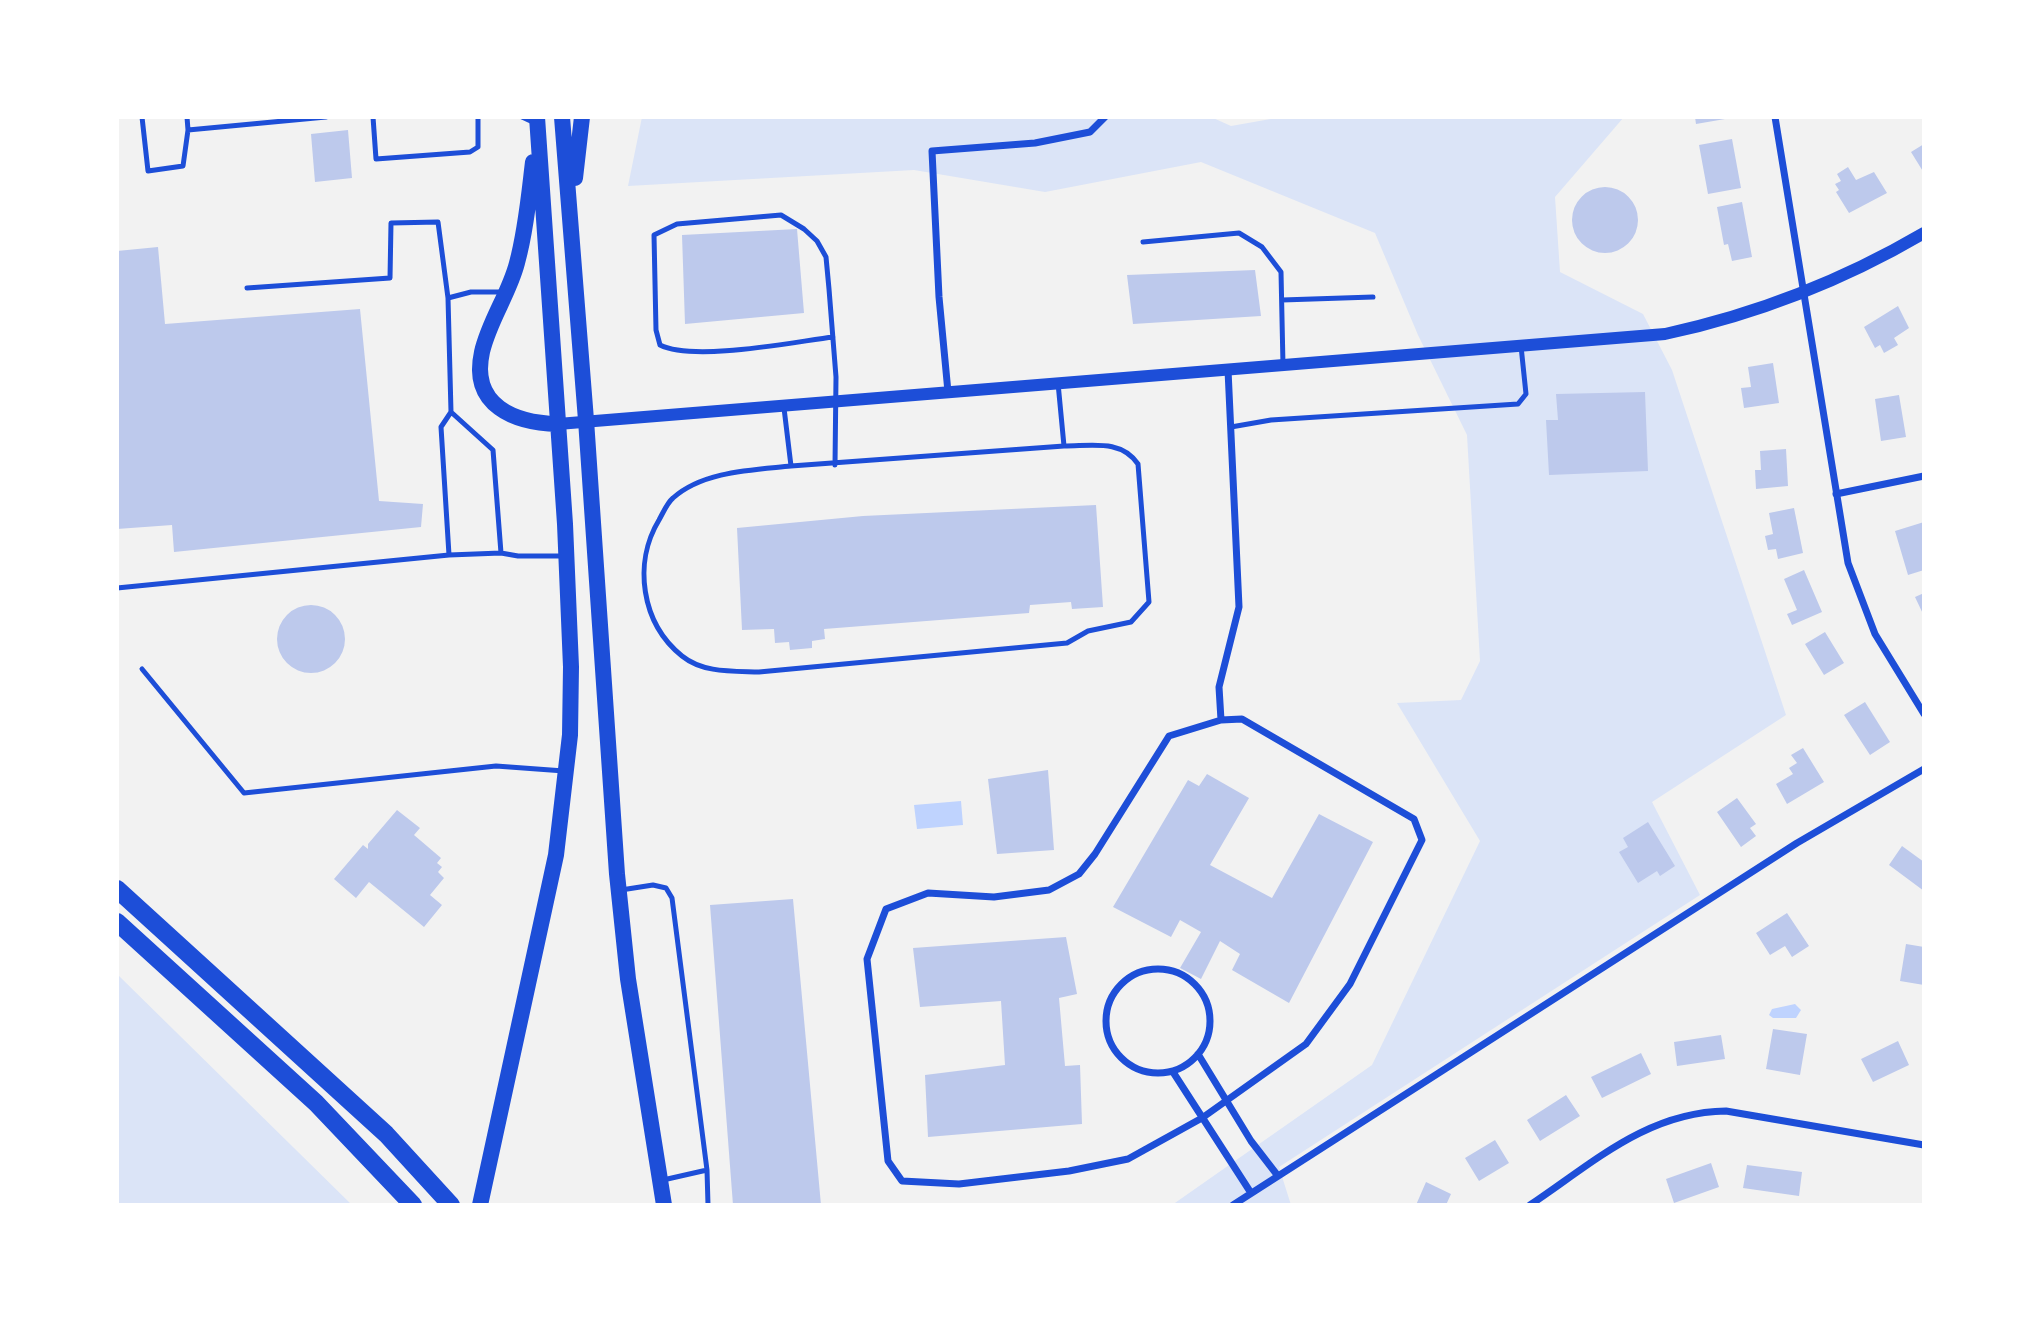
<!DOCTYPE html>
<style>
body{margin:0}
#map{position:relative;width:2041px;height:1322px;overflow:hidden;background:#f2f2f2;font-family:"PT Sans Narrow",sans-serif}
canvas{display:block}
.frame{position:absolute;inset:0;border:119px solid #fff;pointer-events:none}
</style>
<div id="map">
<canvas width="2041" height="1322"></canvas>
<div class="frame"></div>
</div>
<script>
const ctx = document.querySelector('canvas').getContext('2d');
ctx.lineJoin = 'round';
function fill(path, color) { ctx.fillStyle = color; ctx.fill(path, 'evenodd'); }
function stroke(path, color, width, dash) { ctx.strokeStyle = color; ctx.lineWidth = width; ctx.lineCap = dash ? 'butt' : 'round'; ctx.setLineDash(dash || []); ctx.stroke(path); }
fill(new Path2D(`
 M642,117H1211L1231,126L1282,117H1624L1555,197L1560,272L1643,314L1672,370L1786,715L1652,802L1700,895L1279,1167L1291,1205H1172L1372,1065L1480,841L1397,703L1461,700L1480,661L1467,435L1418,335L1375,233L1201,162L1045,192L914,170L628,186Z
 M117,974L352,1205H117Z`), '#dbe4f7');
fill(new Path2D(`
 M961,801L963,825L917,829L914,805Z
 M1795,1004L1801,1010L1796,1018H1773L1769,1015L1772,1009Z`), '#bfd3fe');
fill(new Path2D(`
 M1695,117H1725V119L1696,124Z
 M348,130L352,178L315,182L311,134Z
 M1732,139L1741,188L1708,194L1699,145Z
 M1924,144V173L1911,152Z
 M1848,167L1856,180L1874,172L1887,193L1849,213L1836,192L1839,190L1835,184L1841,181L1837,174Z
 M1572 220a33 33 0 1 1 66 0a33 33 0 1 1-66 0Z
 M1742,202L1752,257L1732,261L1728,244L1724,245L1717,207Z
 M797,229L804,313L685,324L682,235Z
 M158,247L165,324L360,309L379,501L423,504L421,527L174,552L172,525L117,529V251Z
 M1255,270L1261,316L1133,324L1127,275Z
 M1898,306L1909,328L1894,338L1898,345L1884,353L1880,345L1875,348L1864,327Z
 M1773,363L1779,403L1744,408L1741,388L1751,387L1748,367Z
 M1645,392L1648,471L1549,475L1546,420H1558L1556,394Z
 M1899,395L1906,437L1881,441L1875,399Z
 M1786,449L1788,486L1756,489L1755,470H1761L1760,451Z
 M1096,505L1103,607L1072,609L1071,602L1030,605L1029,613L824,629L825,639L812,641V648L790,650L789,642L775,643L774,629L742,630L737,528L863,516Z
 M1794,508L1803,553L1778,559L1776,549L1768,550L1765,536L1773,534L1769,513Z
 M1924,522V570L1908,575L1895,531Z
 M1804,570L1822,612L1792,625L1787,614L1797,610L1784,579Z
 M1924,593V616L1915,597Z
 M277 639a34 34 0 1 1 68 0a34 34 0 1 1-68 0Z
 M1825,632L1844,663L1824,675L1805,644Z
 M1865,702L1890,742L1870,755L1844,715Z
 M1803,748L1824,782L1787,804L1776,784L1793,774L1789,768L1797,763L1791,755Z
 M1048,770L1054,850L997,854L988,779Z
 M1207,774L1249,798L1210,865L1272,898L1319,814L1373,842L1289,1003L1232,970L1240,954L1220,941L1201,979L1180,968L1201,932L1180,920L1171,937L1113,907L1188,780L1199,786Z
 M1737,798L1756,824L1750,828L1756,836L1741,847L1717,812Z
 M397,810L420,828L414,835L441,858L437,863L442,867L438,872L444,878L430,895L442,905L424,927L369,882L356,898L334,879L363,845L368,849V844Z
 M1648,822L1675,866L1660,876L1657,871L1638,883L1619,852L1628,847L1623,838Z
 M1902,846L1924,862V891L1889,865Z
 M793,899L821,1205H733L710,905Z
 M1787,913L1809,946L1792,957L1785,946L1770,955L1756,933Z
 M1066,937L1077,994L1059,998L1065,1066L1080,1065L1082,1124L928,1137L925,1075L1005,1065L1001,1001L920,1007L913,948Z
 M1906,944L1924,947V985L1900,981Z
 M1773,1029L1807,1034L1800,1075L1766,1069Z
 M1721,1035L1725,1059L1677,1066L1674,1042Z
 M1898,1041L1909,1065L1873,1082L1861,1059Z
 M1641,1053L1651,1074L1602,1098L1591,1077Z
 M1566,1095L1580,1116L1540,1141L1527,1120Z
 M1495,1140L1509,1163L1479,1181L1465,1158Z
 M1711,1163L1719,1187L1674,1203L1666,1179Z
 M1747,1165L1802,1172L1799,1196L1743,1188Z
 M1426,1182L1451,1194L1446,1205H1416Z`), '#bdc9ec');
stroke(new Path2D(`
 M142,117L148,171L183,166L188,130
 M187,117L188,130L326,117
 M373,117L376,159L470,152L478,147V117
 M522,117L535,123
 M1143,242L1239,233L1262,247L1281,272L1283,365
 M247,288L390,278L391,223L438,222L448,298
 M505,292H471L448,298L451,412L493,450L501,553L518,556H566
 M1282,300L1373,297
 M833,337C793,342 694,362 660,345L656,330L654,235L677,224L781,215L804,229L817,241L826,257L829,289L836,377L835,465
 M1058,383L1064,446
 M784,408L791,466
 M451,412L441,427L449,555L501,553
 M1231,427L1271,420L1518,404L1526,394L1521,346
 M1064,446C1092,446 1121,439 1138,464L1149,602L1131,622L1088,631L1067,643L759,672C732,671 703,673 682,656C641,623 633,563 659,520C663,513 667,503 673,498C703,471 753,470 791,466Z
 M117,588L449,555
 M142,669L244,793L496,766L564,771
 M621,890L653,885L666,888L672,898L707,1170
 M663,1180L707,1170L708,1205`), '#1d4ed8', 5);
stroke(new Path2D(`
 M1775,117L1848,563L1875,634L1924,714
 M948,392L939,297L932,151L1035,143L1090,132L1105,117
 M1836,494L1924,476
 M1242,719L1414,819L1422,840L1350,984L1306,1044L1202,1118L1128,1159L1069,1171L959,1184L902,1181L888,1161L867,959L886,909L928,893L994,897L1049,890L1079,874L1095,854L1169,736L1221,720Z
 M1221,720L1219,687L1239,607L1228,370
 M1106 1021a52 52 0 1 1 104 0a52 52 0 1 1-104 0Z
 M1198,1054L1251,1141L1278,1176
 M1173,1072L1251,1193
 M1233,1205L1797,843L1924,769
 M1530,1205C1593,1163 1647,1112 1726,1111L1924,1145`), '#1d4ed8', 7);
stroke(new Path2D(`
 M558,424L1665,334C1758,314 1842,281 1924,233`), '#1d4ed8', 12);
stroke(new Path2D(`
 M562,117L586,420L617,874L628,979L664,1205
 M533,162C529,195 526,230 517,263C509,294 489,321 482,352C470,406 515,423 558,424
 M575,178L582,117
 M480,1205L556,855L570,735L571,667L565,524L537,117`), '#1d4ed8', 16);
stroke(new Path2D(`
 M117,889L386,1134L451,1205
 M117,922L316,1103L413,1205`), '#1d4ed8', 18);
</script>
